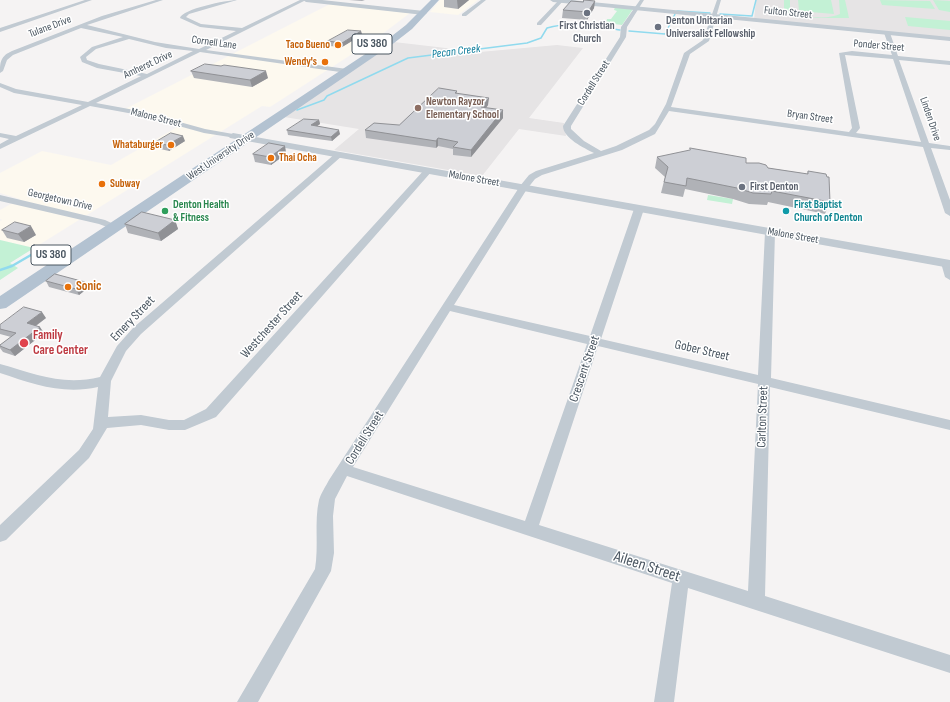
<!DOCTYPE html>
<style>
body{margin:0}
canvas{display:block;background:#f5f3f3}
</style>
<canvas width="950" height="702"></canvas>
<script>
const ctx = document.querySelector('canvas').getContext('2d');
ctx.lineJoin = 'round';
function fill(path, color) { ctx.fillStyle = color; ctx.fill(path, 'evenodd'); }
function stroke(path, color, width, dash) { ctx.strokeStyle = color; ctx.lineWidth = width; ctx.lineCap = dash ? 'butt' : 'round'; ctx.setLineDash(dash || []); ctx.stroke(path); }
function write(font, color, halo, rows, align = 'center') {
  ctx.font = font + ' "Sofia Sans Condensed",sans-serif'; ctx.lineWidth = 3; ctx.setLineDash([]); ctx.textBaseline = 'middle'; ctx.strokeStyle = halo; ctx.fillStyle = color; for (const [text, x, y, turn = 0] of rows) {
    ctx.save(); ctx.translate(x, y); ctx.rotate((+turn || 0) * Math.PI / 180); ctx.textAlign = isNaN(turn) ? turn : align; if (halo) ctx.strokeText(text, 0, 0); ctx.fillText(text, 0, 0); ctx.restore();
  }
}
fill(new Path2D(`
 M440,0H478L458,15L430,12Z
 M330,4L410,13L377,38L270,107L262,106L34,248L0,240V221L2,220L0,219V210L20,199L0,193V173L42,151L111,165L181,125L123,110Z`), '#fdf9ef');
fill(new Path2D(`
 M756,0H950V38L754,20Z
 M394,42L480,52L557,45L583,48L529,118L564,123L566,136L519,129L482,176L334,150L359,129L284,117Z`), '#e6e4e5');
fill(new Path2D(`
 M784,0H790V9C802,18 827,20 840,14L839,0H845L849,18H817L784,13Z
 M798,0H831L834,14L799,11Z
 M880,0L930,1L935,9L882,5Z
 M933,0L950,1V12L939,10Z
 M615,7L633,9L622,25L606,23L607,19H611L617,11L614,10Z
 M905,17L950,21V30L908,26Z
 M708,195L733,199L732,204L707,200Z
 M0,240L34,248L10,263L18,268L0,280Z`), '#c3f1d5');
stroke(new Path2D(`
 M677,11L710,13
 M720,14L752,16L756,0
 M629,31L665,34L675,14
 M297,110L324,100L327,96L408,58L527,43L541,38L547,28C571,21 596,26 620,30`), '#90daee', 1.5);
stroke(new Path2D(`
 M0,270L12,266L43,248`), '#90daee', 2.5);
fill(new Path2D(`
 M85,0H92L0,32V28Z
 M156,0H163L87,25L155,42L199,49L236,31L200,27L180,18C182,9 227,0 237,0L189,14L186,17L201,24L242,28L300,0H306L206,50L347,69L350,71L347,73L200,52L96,103L140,111L205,129L233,134H236V138L204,133L139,115L90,106L0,149V144L9,139L0,137V133L16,136L82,105L14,93L0,87V83L16,89L88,102L141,76L97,68L82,62L80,57L92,47L123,37L81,28L13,55L7,60L3,71L0,73C0,61 1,56 12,51L102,16ZM129,39L166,48L193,51L147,74L99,64L87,60L86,57L96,49Z
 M481,0H486L466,16H462V14Z
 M559,0H564L541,25H537V23Z
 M640,0H644L627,27L626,37L571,126V129L584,141L601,151L616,146L649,130L655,124L666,104L684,53L703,40L717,0H721L709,41L690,54L671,107L849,132L852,128L839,53L852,51L892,55L884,33L887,31L890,33L898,56L950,61V65L899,60L929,143L950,146V150L931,148L950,200V216L945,213L923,147L669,111L655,134L622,150L542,175L535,179L527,189L454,305L590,336L634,209L639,206L644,209L601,339L758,375L765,232L770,229L773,230L775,232L771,378L950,420V430L770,387L765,596L950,655V673L688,588L674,702H654L672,583L347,476L335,499L333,516L334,553L331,571L258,702H237L315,569C319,546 314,522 319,500C321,493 326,486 329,480L520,186L529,175L536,171L594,153C584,148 563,138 563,126L620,37L621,27ZM845,55L893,59L921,142L856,133L860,128ZM450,311L587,344L525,521L353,467ZM598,346L758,384L748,591L539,525Z
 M336,153L343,155L141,334L126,351L111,381L108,417L141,415L169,420H184L206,409L425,169H428L432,171L216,417L185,430H169L141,425L107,428L89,458L6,540L0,542V525L79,450L93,429L98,387C63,395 33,384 0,373V364C36,374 62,386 100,377L117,346L133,328Z
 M0,195L105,220L120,227L115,230L99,224L0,201Z
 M946,260L950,261V280L945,277L941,263Z`), '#c1cad2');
fill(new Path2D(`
 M303,0H322L424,11L427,13L424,15L306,2Z
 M550,0H571L950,37V41L553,2Z
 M233,133L950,260V268L230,138L228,136Z`), '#c1cad2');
fill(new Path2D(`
 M431,0H439L412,29L394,43L6,308L0,309V296L388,39L406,25Z`), '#b3c2d1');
fill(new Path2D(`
 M349,0H365L362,1Z
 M444,0H469L458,9L444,7Z
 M595,1L594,8L587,20L562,18L563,10L583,2Z
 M361,31L362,35L342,47L329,46L328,41Z
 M221,66L268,78L252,87L194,78L191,71Z
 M457,91V94L488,105L486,108L503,118L471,157L453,155V149L438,146L436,148L366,138L365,130L399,125Z
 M319,120L320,124L316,126L340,134L332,141L288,135L287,130Z
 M185,141L169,151L156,148L154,143Z
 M285,146L286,154L271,165L255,162L253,154Z
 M657,157L746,163L768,168L807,174L808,171L830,202L825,214L768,202L767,205L749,204L733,199L685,189L683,197L661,193L665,177L655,168Z
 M175,220L178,229L161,241L128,233L125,224Z
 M2,230L36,235L24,242L7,238Z
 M46,281L88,288L79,295L49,287Z
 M46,318L36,326L44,333L15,356L3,352L0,348V345L11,337L0,334V325Z`), '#b0b2b7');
fill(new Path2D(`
 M457,0H469L458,9Z
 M595,1L594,8L587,20L588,12Z
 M361,31L362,35L342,47V43Z
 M266,71L268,78L252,87L250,80Z
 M489,98L488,105L481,114V107Z
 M503,110V118L471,157V150Z
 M319,120L320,124L312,130L311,125Z
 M339,130L340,134L332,141L331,137Z
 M183,136L185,141L169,151L167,145Z
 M438,138V146L436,148V141Z
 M285,146L286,154L271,165L270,157Z
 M175,220L178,229L161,241L158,233Z
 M31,226L36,235L24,242L18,234Z
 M85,282L88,288L79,295L76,289Z
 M42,312L46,318L31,329L27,323Z
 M40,327L44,333L15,356L10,350Z`), '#909195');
const building = new Path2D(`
 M584,0L595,1L588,12L563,10L571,1L583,2Z
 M348,30L361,31L342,43L328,41Z
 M205,64L221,66L224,65L266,71L250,80L191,71Z
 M439,88L457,91L455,93L489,98L481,107L503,110L471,150L453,147L458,142L438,138L436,141L365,130L374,123L399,125Z
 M304,119L319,120L311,125L339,130L331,137L287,130Z
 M171,133L183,136L167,145L154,143Z
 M269,143L285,146L270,157L253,154Z
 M690,148L746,158V163H759L766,165L768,168L808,174V171L826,174L827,177H829L830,202L772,191L771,194L753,193L737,188L687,178L686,186L664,182L668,167L657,157L690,150Z
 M142,212L175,220L158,233L125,224Z
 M15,222L31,226L18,234L2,230Z
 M55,274L85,282L76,289L46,281Z
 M24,307L42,312L27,323L40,327L10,350L0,346V345L16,333L0,329V325Z`);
fill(building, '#cdcfd5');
stroke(building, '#909195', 1);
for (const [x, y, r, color] of [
 [587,13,4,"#6b7280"],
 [658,27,4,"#6b7280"],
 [338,45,4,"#e8710a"],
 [325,62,4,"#e8710a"],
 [418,108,4,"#8d6e63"],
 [171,145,4,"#e8710a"],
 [271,158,4,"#e8710a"],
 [102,184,4,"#e8710a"],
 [742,187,4,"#6b7280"],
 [165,211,4,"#2e9e5b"],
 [786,211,4,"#0f9aa8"],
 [68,287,4,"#e8710a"],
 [24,343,5,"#e0444e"]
]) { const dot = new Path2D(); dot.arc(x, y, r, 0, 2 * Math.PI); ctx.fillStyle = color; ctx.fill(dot); stroke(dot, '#fff', 1.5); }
write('11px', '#4a5661', '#fff', [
 ["Fulton Street",788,13,6],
 ["Tulane Drive",50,27,-21],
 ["Cornell Lane",214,43,8],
 ["Ponder Street",879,46,5],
 ["Amherst Drive",148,65,-25],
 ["Cordell Street",594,83,-58],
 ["Bryan Street",810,117,8],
 ["Malone Street",156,118,14],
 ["Linden Drive",930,119,71],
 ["West University Drive",221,156,-34],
 ["Malone Street",474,179,10],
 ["Georgetown Drive",60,200,13],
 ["Malone Street",793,236,10]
]);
write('bold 11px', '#5b616d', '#fff', [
 ["Denton Unitarian",666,21],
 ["Universalist Fellowship",666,34],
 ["First Christian",587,26,"center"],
 ["Church",587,39,"center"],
 ["First Denton",750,187]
], 'left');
write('bold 11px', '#c56008', '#fff', [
 ["Taco Bueno",330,45],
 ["Wendy's",317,62],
 ["Whataburger",163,145],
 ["Thai Ocha",279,158,"left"],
 ["Subway",110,184,"left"]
], 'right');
write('bold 11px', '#785e54', '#fff', [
 ["Newton Rayzor",426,102],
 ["Elementary School",426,115]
], 'left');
write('bold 11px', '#27864d', '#fff', [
 ["Denton Health",173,205],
 ["& Fitness",173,218]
], 'left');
write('bold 11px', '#0d838f', '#fff', [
 ["First Baptist",794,205],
 ["Church of Denton",794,218]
], 'left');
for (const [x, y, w] of [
 [372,44,40],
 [51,255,40]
]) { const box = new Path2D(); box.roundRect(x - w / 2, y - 10, w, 20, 3); ctx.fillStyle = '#fff'; ctx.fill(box); stroke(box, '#4a5661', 1); }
write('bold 12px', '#4a5661', null, [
 ["US 380",372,44],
 ["US 380",51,255]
]);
write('italic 12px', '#0c7c9b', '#fff', [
 ["Pecan Creek",456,52,-7]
]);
write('bold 13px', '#c56008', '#fff', [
 ["Sonic",76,287]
], 'left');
write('13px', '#4a5661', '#fff', [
 ["Emery Street",133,319,-46],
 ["Westchester Street",272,325,-48],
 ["Gober Street",702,351,13],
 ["Crescent Street",585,369,-71],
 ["Carlton Street",763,417,-88],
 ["Cordell Street",365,438,-58]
]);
write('bold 13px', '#be3a42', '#fff', [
 ["Family",33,336],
 ["Care Center",33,351]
], 'left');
write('16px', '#4a5661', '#fff', [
 ["Aileen Street",647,567,18]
]);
</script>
